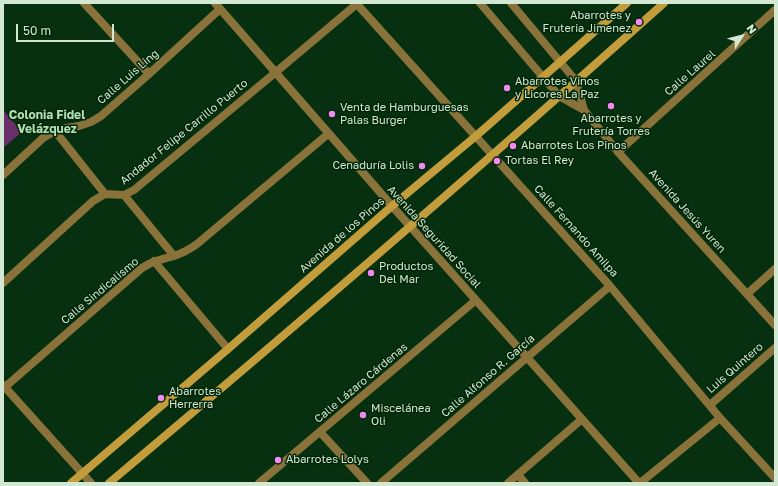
<!DOCTYPE html>
<meta charset="utf-8">
<style>
body{margin:0}
#map{position:relative;width:778px;height:486px;overflow:hidden;background:#073011;font-family:"Golos Text",sans-serif}
canvas{display:block}
.frame{position:absolute;inset:0;border:4px solid #d2e8d3;pointer-events:none}
.north{position:absolute;left:722px;top:16px;width:40px;height:40px;-webkit-text-stroke:3px #002607;paint-order:stroke;rotate:54deg;font-size:11px;font-weight:700;line-height:16px;text-align:center;color:#d2e8d3}
.north::after{content:'';display:block;margin:auto;width:14px;height:18px;background:#d2e8d3;clip-path:polygon(50% 0,100% 100%,50% 72%,0 100%)}
.scale{position:absolute;left:16px;top:24px;width:98px;height:18px;box-sizing:border-box;border:2px solid #d2e8d3;border-top:0;padding-left:5px;font-size:12px;line-height:14px;white-space:nowrap;color:#d2e8d3;-webkit-text-stroke:3px #002607;paint-order:stroke}
</style>
<div id="map">
<canvas width="778" height="486"></canvas>
<div class="frame"></div>
<div class="north">N</div>
<div class="scale">50 m</div>
</div>
<script>
const ctx = document.querySelector('canvas').getContext('2d');
ctx.lineJoin = 'round';
function fill(path, color) { ctx.fillStyle = color; ctx.fill(path, 'evenodd'); }
function stroke(path, color, width, dash) { ctx.strokeStyle = color; ctx.lineWidth = width; ctx.lineCap = dash ? 'butt' : 'round'; ctx.setLineDash(dash || []); ctx.stroke(path); }
function write(font, color, halo, rows, align = 'center') {
  ctx.font = font + ' "Golos Text",sans-serif'; ctx.lineWidth = 3; ctx.setLineDash([]); ctx.textBaseline = 'middle'; ctx.strokeStyle = halo; ctx.fillStyle = color; for (const [text, x, y, turn = 0] of rows) {
    ctx.save(); ctx.translate(x, y); ctx.rotate((+turn || 0) * Math.PI / 180); ctx.textAlign = isNaN(turn) ? turn : align; if (halo) ctx.strokeText(text, 0, 0); ctx.fillText(text, 0, 0); ctx.restore();
  }
}
fill(new Path2D(`
 M3,110L22,132L3,148Z`), '#6a2f6a');
stroke(new Path2D(`
 M276,72L358,3
 M518,475L525,483`), '#8a733b', 8);
stroke(new Path2D(`
 M84,3L149,74
 M215,3L392,206L639,483
 M356,3L610,286L720,418L775,478
 M55,131L105,194
 M618,152L775,10
 M3,175L43,138L55,131L66,128L79,126L91,122L101,116L149,74L220,9
 M124,195L174,256
 M154,261L228,349
 M3,283L93,201L105,194L124,195L134,190L276,72
 M747,294L775,269
 M5,387L142,268C155,260 160,260 174,256C183,253 190,249 197,244L328,134
 M710,405L775,348
 M320,432L367,483
 M259,483L476,300
 M381,483L610,286
 M508,483L582,419
 M640,483L720,418`), '#8a733b', 8);
stroke(new Path2D(`
 M480,3L559,96L584,110L618,152L775,325
 M511,3L576,81L584,110
 M3,385L91,483`), '#8a733b', 8);
stroke(new Path2D(`
 M71,483L228,349L392,206L476,136L627,3
 M109,483C296,326 482,166 664,3`), '#c39d3c', 8);
for (const [x, y, r, color] of [
 [639,22,4,"#f38af2"],
 [507,88,4,"#f38af2"],
 [611,106,4,"#f38af2"],
 [332,114,4,"#f38af2"],
 [513,146,4,"#f38af2"],
 [497,161,4,"#f38af2"],
 [422,166,4,"#f38af2"],
 [371,273,4,"#f38af2"],
 [161,398,4,"#f38af2"],
 [363,415,4,"#f38af2"],
 [278,460,4,"#f38af2"]
]) { const dot = new Path2D(); dot.arc(x, y, r, 0, 2 * Math.PI); ctx.fillStyle = color; ctx.fill(dot); stroke(dot, '#002607', 1.5); }
write('11px', '#d2e8d3', '#002607', [
 ["Abarrotes y",631,16,"right"],
 ["Fruteria Jimenez",631,29,"right"],
 ["Abarrotes Vinos",515,82],
 ["y Licores La Paz",515,95],
 ["Venta de Hamburguesas",340,108],
 ["Palas Burger",340,121],
 ["Abarrotes y",611,119,"center"],
 ["Frutería Torres",611,132,"center"],
 ["Abarrotes Los Pinos",521,146],
 ["Tortas El Rey",505,161],
 ["Cenaduría Lolis",414,166,"right"],
 ["Productos",379,267],
 ["Del Mar",379,280],
 ["Abarrotes",169,392],
 ["Herrerra",169,405],
 ["Miscelánea",371,409],
 ["Oli",371,422],
 ["Abarrotes Lolys",286,460]
], 'left');
write('11px', '#d2e8d3', '#002607', [
 ["Calle Laurel",690,73,-41],
 ["Calle Luis Ling",128,77,-41],
 ["Andador Felipe Carrillo Puerto",184,132,-39],
 ["Avenida Jesús Yuren",687,211,48],
 ["Calle Fernando Amilpa",576,231,48],
 ["Avenida de los Pinos",342,235,-41],
 ["Avenida Seguridad Social",434,237,48],
 ["Calle Sindicalismo",100,291,-40],
 ["Luis Quintero",735,368,-41],
 ["Calle Alfonso R. García",488,376,-41],
 ["Calle Lázaro Cárdenas",361,383,-40]
]);
write('bold 12px', '#b2deb6', '#002607', [
 ["Colonia Fidel",47,115],
 ["Velázquez",47,129]
]);
</script>
